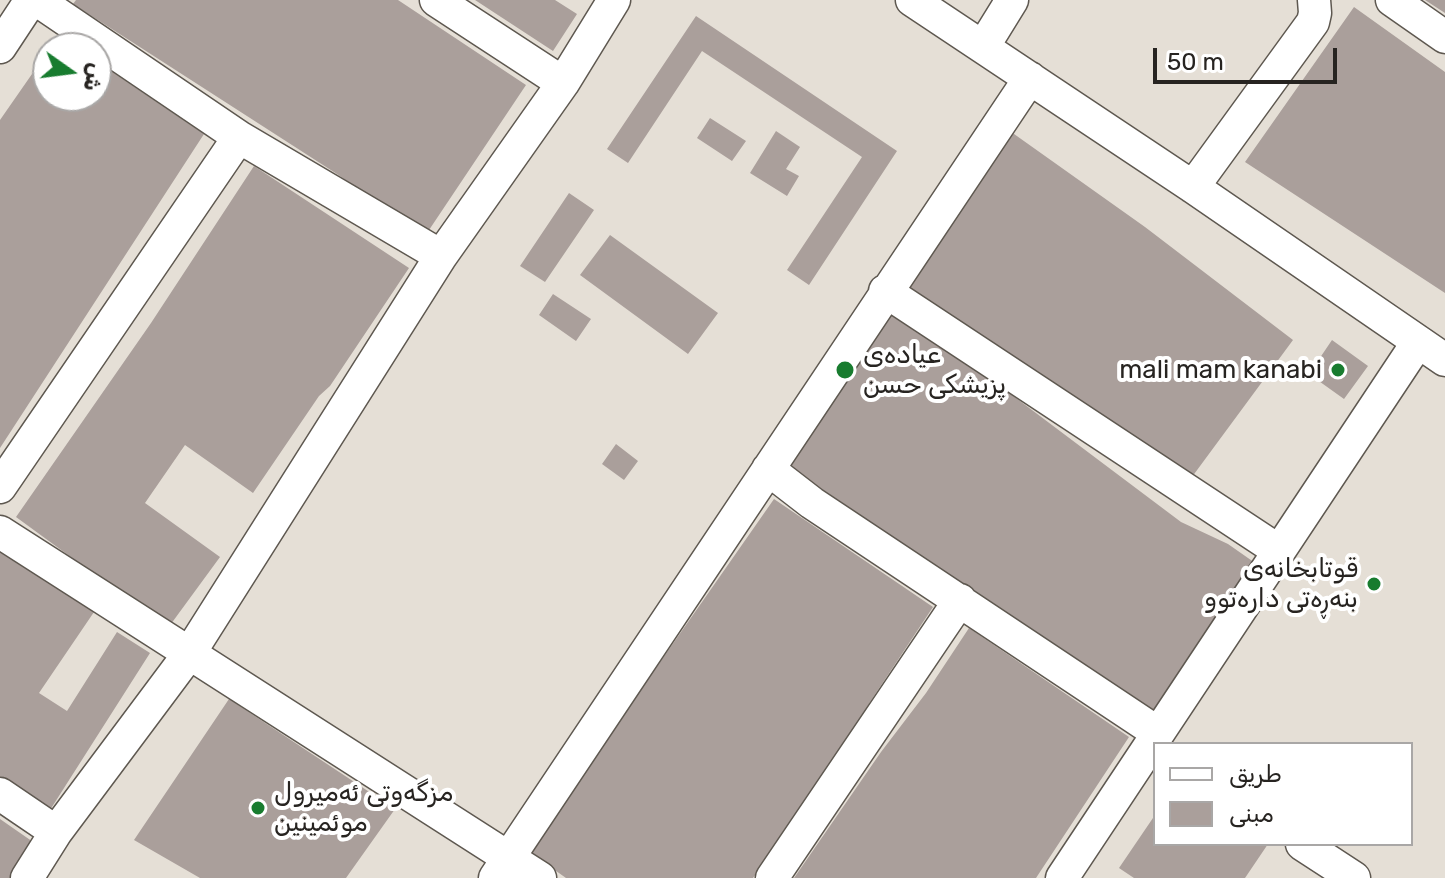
<!DOCTYPE html>
<meta charset="utf-8">
<style>
body{margin:0}
#map{position:relative;width:1445px;height:878px;overflow:hidden;background:#e5dfd6;font-family:Rubik,Vazirmatn,sans-serif}
canvas{display:block}
.legend{position:absolute;left:1153px;top:742px;width:260px;height:104px;box-sizing:border-box;background:#fff;border:2px solid #a9a7a6;margin:0;padding:10px 14px;list-style:none;font-size:24px;color:#272421}
.legend li{display:flex;align-items:center;gap:16px;height:40px}
.legend b{width:40px;border:2px solid #a9a7a6}
.north{position:absolute;left:32px;top:32px;width:80px;height:80px;box-sizing:border-box;background:#fff;border:2px solid #a9a7a6;border-radius:50%;rotate:104deg;font-size:22px;font-weight:700;line-height:32px;text-align:center;color:#272421}
.north::after{content:'';display:block;margin:auto;width:28px;height:36px;background:#187c2f;clip-path:polygon(50% 0,100% 100%,50% 72%,0 100%)}
.scale{position:absolute;left:1153px;top:48px;width:184px;height:36px;box-sizing:border-box;border:4px solid #272421;border-top:0;padding-left:10px;font-size:24px;line-height:28px;white-space:nowrap;color:#272421;-webkit-text-stroke:6px #fff;paint-order:stroke}
</style>
<div id="map">
<canvas width="1445" height="878"></canvas>
<ul class="legend">
<li><b style="height:10px;background:#fff"></b>طريق</li>
<li><b style="height:22px;background:#aa9f9b"></b>مبنى</li>
</ul>
<div class="north">ش</div>
<div class="scale">50 m</div>
</div>
<script>
const ctx = document.querySelector('canvas').getContext('2d');
ctx.lineJoin = 'round';
function fill(path, color) { ctx.fillStyle = color; ctx.fill(path, 'evenodd'); }
function stroke(path, color, width, dash) { ctx.strokeStyle = color; ctx.lineWidth = width; ctx.lineCap = dash ? 'butt' : 'round'; ctx.setLineDash(dash || []); ctx.stroke(path); }
function write(font, color, halo, rows, align = 'center') {
  ctx.font = font + ' Rubik,Vazirmatn,sans-serif'; ctx.lineWidth = 8; ctx.setLineDash([]); ctx.textBaseline = 'middle'; ctx.strokeStyle = halo; ctx.fillStyle = color; for (const [text, x, y, turn = 0] of rows) {
    ctx.save(); ctx.translate(x, y); ctx.rotate((+turn || 0) * Math.PI / 180); ctx.textAlign = isNaN(turn) ? turn : align; if (halo) ctx.strokeText(text, 0, 0); ctx.fillText(text, 0, 0); ctx.restore();
  }
}
fill(new Path2D(`
 M76,0H398L526,85L425,236L337,174L73,4Z
 M475,0H555L577,14L553,51Z
 M1425,0H1445V13Z
 M1354,7L1445,72V293L1245,162Z
 M696,16L897,151L809,285L787,270L862,157L702,51L628,163L607,149Z
 M59,35L78,48H50Z
 M48,51V96H96V61L204,134L0,448V120Z
 M710,118L746,141L732,161L697,138Z
 M1007,129L1145,227L1293,340L1189,481L899,284Z
 M776,131L800,147L786,169L799,176L787,196L750,173Z
 M254,166L409,268L330,386L319,396L253,493L185,445L145,503L220,557L168,628L16,517L151,323Z
 M569,193L594,210L545,282L520,266Z
 M610,235L718,313L688,354L580,275Z
 M553,294L591,319L576,341L539,315Z
 M894,312L1000,386L1181,522L1228,544L1258,565L1153,720L993,604L787,466Z
 M1332,340L1368,366L1344,399L1309,374Z
 M616,444L638,461L624,480L602,464Z
 M774,499L933,607L870,702L849,740L753,878H566L528,851Z
 M0,546L94,612L39,693L67,711L117,632L150,653L50,810L0,779Z
 M969,628L1129,737L1036,878H794L881,752L926,693Z
 M229,699L395,809L346,878H200L134,840Z
 M1155,815V844H1268L1245,878H1134L1119,868Z
 M0,819L36,844L13,878H0Z`), '#aa9f9b');
const minor = new Path2D(`
 M37,0L239,137L441,256
 M436,0L563,83
 M912,0L1193,187L1445,360
 M1392,0L1445,37
 M0,47L31,0
 M983,47L1012,0
 M1193,187L1313,22L1315,13L1314,0
 M885,291L1279,551
 M768,469L812,503L1158,733
 M0,487L239,137
 M0,532L540,878
 M0,794L56,832
 M1302,844L1354,878
 M27,878L56,832L189,654L441,256L563,83L614,0
 M495,878L1030,78
 M772,878L960,600
 M1062,878L1418,342`);
stroke(minor, '#5e5850', 35);
stroke(minor, '#fff', 32);
for (const [x, y, r, color] of [
 [845,370,10,"#187c2f"],
 [1338,370,8,"#187c2f"],
 [1374,584,8,"#187c2f"],
 [258,808,8,"#187c2f"]
]) { const dot = new Path2D(); dot.arc(x, y, r, 0, 2 * Math.PI); ctx.fillStyle = color; ctx.fill(dot); stroke(dot, '#fff', 3); }
write('26px', '#272421', '#fff', [
 ["عیادەی",863,355],
 ["پزیشکی حسن",863,385],
 ["mali mam kanabi",1322,370,"right"],
 ["قوتابخانەی",1358,569,"right"],
 ["بنەڕەتی دارەتوو",1358,599,"right"],
 ["مزگەوتی ئەمیرول",274,793],
 ["موئمینین",274,823]
], 'left');
</script>
